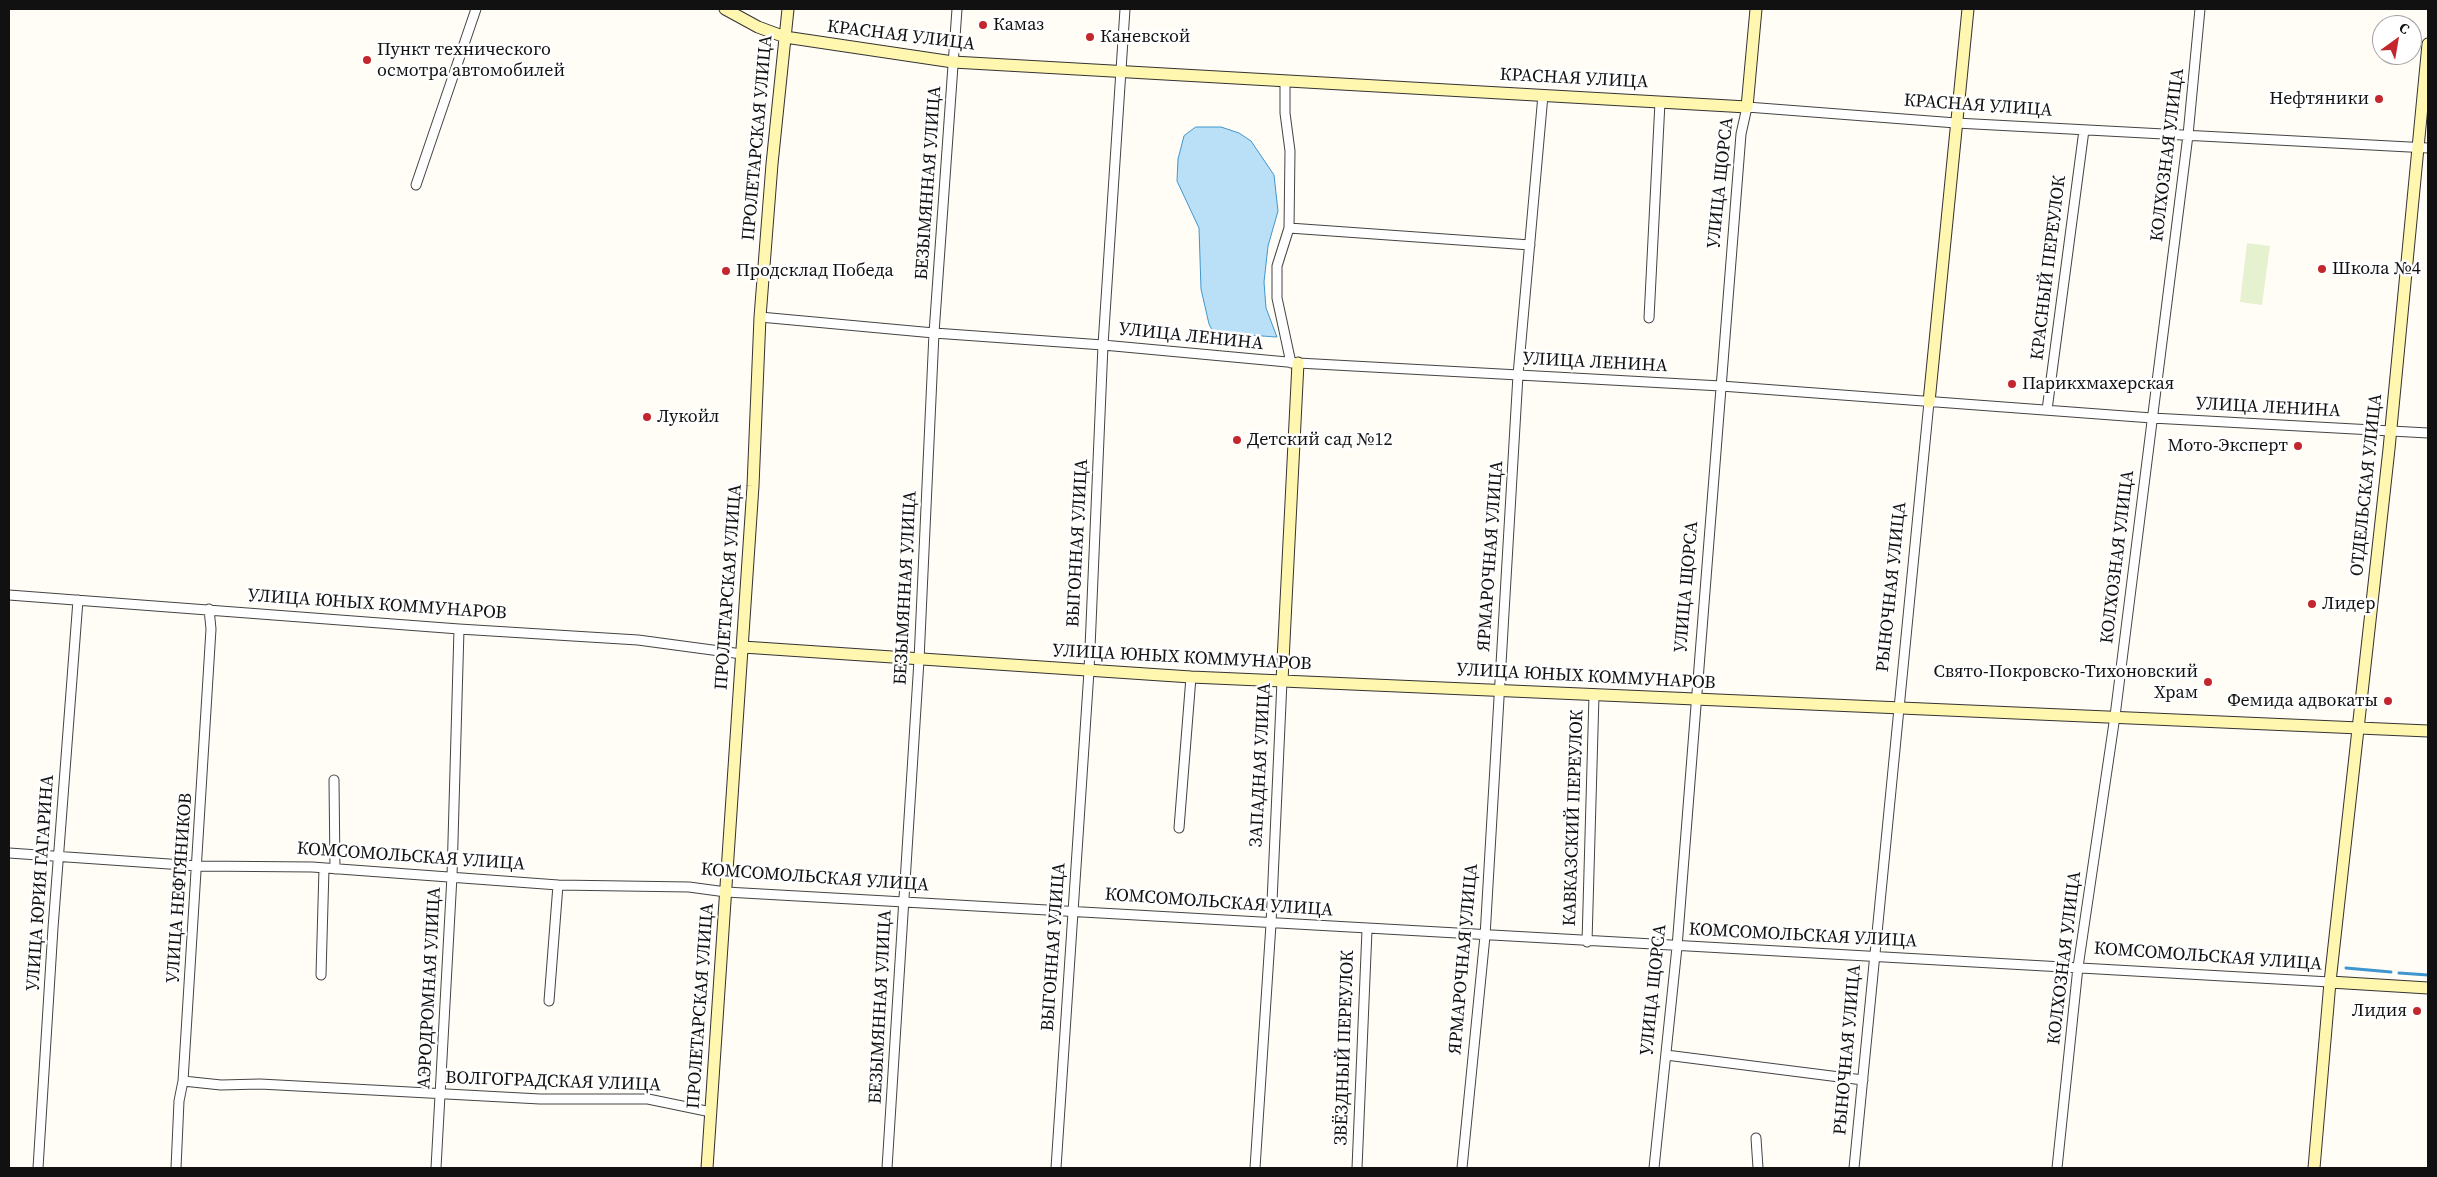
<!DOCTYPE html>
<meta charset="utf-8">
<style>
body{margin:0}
#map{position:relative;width:2437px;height:1177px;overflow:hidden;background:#fffdf5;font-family:"Source Serif 4",serif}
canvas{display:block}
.frame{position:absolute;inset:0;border:10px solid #111;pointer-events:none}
.north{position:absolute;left:2372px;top:15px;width:50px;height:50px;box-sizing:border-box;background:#fff;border:1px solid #a0a0a0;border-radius:50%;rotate:32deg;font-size:14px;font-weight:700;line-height:20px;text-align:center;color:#111}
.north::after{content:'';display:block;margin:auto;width:18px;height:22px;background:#c4262e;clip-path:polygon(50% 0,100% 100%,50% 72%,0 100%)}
</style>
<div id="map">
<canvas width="2437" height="1177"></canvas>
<div class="frame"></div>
<div class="north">С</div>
</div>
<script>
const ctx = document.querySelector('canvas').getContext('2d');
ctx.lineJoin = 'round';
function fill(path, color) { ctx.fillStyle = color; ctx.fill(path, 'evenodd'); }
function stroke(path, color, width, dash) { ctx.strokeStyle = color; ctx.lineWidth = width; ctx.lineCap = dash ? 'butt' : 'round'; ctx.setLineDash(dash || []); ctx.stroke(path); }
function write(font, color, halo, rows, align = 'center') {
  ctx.font = font + ' "Source Serif 4",serif'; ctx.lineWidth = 5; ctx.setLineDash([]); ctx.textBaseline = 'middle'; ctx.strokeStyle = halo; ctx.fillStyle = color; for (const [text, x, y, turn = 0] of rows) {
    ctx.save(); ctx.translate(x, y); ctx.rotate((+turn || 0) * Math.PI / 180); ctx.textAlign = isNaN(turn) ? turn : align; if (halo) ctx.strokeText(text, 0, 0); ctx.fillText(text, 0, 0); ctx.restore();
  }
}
fill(new Path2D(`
 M2247,243L2270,246L2262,305L2240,302Z`), '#e6f2cf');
const water = new Path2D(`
 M1196,127H1221L1239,133L1251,141L1274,175L1278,211L1268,246L1264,282L1266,308L1277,337C1256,336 1237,332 1218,342L1209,324L1201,289L1199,228L1177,181L1178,159L1184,136Z`);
fill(water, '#b9e0f7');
stroke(water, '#3f96cf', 1);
stroke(new Path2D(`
 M2346,968L2391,972
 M2399,973L2428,975`), '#3f96cf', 3);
const street = new Path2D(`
 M1285,81V113L1290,151L1289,228L1277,266V298L1291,363
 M416,185L476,9
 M1289,228L1530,245
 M760,317L934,333L1103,345L1298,363L1721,386L2152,418L2428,433
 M1649,318L1660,102
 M2047,410L2084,130
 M9,595L459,629L638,640L742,654
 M334,780L335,869
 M1179,828L1191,677
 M9,853L198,866L312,867L558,885L689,887L726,892L2330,982
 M1587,942L1594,695
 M321,975L324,868
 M549,1001L558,885
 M1666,1055L1863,1080
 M183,1081L221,1085L260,1084L540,1099H648L711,1112
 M1756,1138L1758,1168
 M38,1168L53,928L78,600
 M176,1168L179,1101L183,1081L211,629L209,609
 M436,1168L452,876L459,629
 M887,1168L919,660L934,333L957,9
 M1056,1168L1089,671L1103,345L1125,9
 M1255,1168L1271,924L1282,681
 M1357,1168L1367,930
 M1462,1168L1485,936L1518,375L1543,95
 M1654,1168L1677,947L1741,134L1747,107L1956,123L2428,148
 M1854,1168L1929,402
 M2057,1168L2078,967L2115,716L2188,135L2200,9`);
const secondary = new Path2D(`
 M725,9L758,27L785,37L953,62L1747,107L1756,9
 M1929,402L1968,9
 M743,647L1191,677L2428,731
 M1282,681L1298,363
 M2330,982L2428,988
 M707,1168L753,486L760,317L772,164L788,9
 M2314,1168L2330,982L2389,449L2428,44`);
stroke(street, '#444', 11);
stroke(secondary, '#333', 13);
stroke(street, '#fff', 9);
stroke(secondary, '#fff6b0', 11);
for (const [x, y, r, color] of [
 [983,25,5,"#c4262e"],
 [1090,37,5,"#c4262e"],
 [367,60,5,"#c4262e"],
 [2379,99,5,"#c4262e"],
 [2322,269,5,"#c4262e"],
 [726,271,5,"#c4262e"],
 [2012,384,5,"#c4262e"],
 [647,417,5,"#c4262e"],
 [1237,440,5,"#c4262e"],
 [2298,446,5,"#c4262e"],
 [2312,604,5,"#c4262e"],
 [2208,682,5,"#c4262e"],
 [2388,701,5,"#c4262e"],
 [2417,1011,5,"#c4262e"]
]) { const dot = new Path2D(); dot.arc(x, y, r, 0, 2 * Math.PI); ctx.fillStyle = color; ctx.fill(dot); stroke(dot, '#fff', 2); }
write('18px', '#111', '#fff', [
 ["Камаз",993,25],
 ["Каневской",1100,37],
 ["Пункт технического",377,50],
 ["осмотра автомобилей",377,71],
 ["Нефтяники",2369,99,"right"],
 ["Школа №4",2332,269],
 ["Продсклад Победа",736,271],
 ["Парикхмахерская",2022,384],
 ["Лукойл",657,417],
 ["Детский сад №12",1247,440],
 ["Мото-Эксперт",2288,446,"right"],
 ["Лидер",2322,604],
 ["Свято-Покровско-Тихоновский",2198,672,"right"],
 ["Храм",2198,693,"right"],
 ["Фемида адвокаты",2378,701,"right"],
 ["Лидия",2407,1011,"right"]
], 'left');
write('18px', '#111', '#fff', [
 ["КРАСНАЯ УЛИЦА",901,36,7],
 ["КРАСНАЯ УЛИЦА",1574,79,3],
 ["КРАСНАЯ УЛИЦА",1978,106,4],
 ["ПРОЛЕТАРСКАЯ УЛИЦА",758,138,-85],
 ["КОЛХОЗНАЯ УЛИЦА",2168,155,-83],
 ["БЕЗЫМЯННАЯ УЛИЦА",929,183,-86],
 ["УЛИЦА ЩОРСА",1721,183,-84],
 ["КРАСНЫЙ ПЕРЕУЛОК",2049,268,-83],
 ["УЛИЦА ЛЕНИНА",1191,337,6],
 ["УЛИЦА ЛЕНИНА",1595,363,3],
 ["УЛИЦА ЛЕНИНА",2268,408,3],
 ["ОТДЕЛЬСКАЯ УЛИЦА",2367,485,-84],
 ["ВЫГОННАЯ УЛИЦА",1078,543,-87],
 ["ЯРМАРОЧНАЯ УЛИЦА",1491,556,-86],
 ["КОЛХОЗНАЯ УЛИЦА",2118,557,-83],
 ["ПРОЛЕТАРСКАЯ УЛИЦА",729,587,-86],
 ["УЛИЦА ЩОРСА",1687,587,-85],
 ["РЫНОЧНАЯ УЛИЦА",1892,587,-84],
 ["БЕЗЫМЯННАЯ УЛИЦА",906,588,-87],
 ["УЛИЦА ЮНЫХ КОММУНАРОВ",377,605,4],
 ["УЛИЦА ЮНЫХ КОММУНАРОВ",1182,658,3],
 ["УЛИЦА ЮНЫХ КОММУНАРОВ",1586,677,3],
 ["ЗАПАДНАЯ УЛИЦА",1261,765,-87],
 ["КАВКАЗСКИЙ ПЕРЕУЛОК",1574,818,-88],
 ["КОМСОМОЛЬСКАЯ УЛИЦА",411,857,4],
 ["КОМСОМОЛЬСКАЯ УЛИЦА",815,878,4],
 ["УЛИЦА ЮРИЯ ГАГАРИНА",41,883,-86],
 ["УЛИЦА НЕФТЯНИКОВ",180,888,-86],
 ["КОМСОМОЛЬСКАЯ УЛИЦА",1219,903,4],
 ["КОМСОМОЛЬСКАЯ УЛИЦА",1803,936,3],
 ["ВЫГОННАЯ УЛИЦА",1054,947,-86],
 ["КОМСОМОЛЬСКАЯ УЛИЦА",2208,957,4],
 ["КОЛХОЗНАЯ УЛИЦА",2065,958,-83],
 ["ЯРМАРОЧНАЯ УЛИЦА",1464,959,-85],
 ["АЭРОДРОМНАЯ УЛИЦА",430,988,-87],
 ["УЛИЦА ЩОРСА",1654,990,-84],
 ["ПРОЛЕТАРСКАЯ УЛИЦА",701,1006,-86],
 ["БЕЗЫМЯННАЯ УЛИЦА",881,1007,-87],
 ["ЗВЁЗДНЫЙ ПЕРЕУЛОК",1345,1048,-88],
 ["РЫНОЧНАЯ УЛИЦА",1848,1050,-85],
 ["ВОЛГОГРАДСКАЯ УЛИЦА",553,1082,2]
]);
</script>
